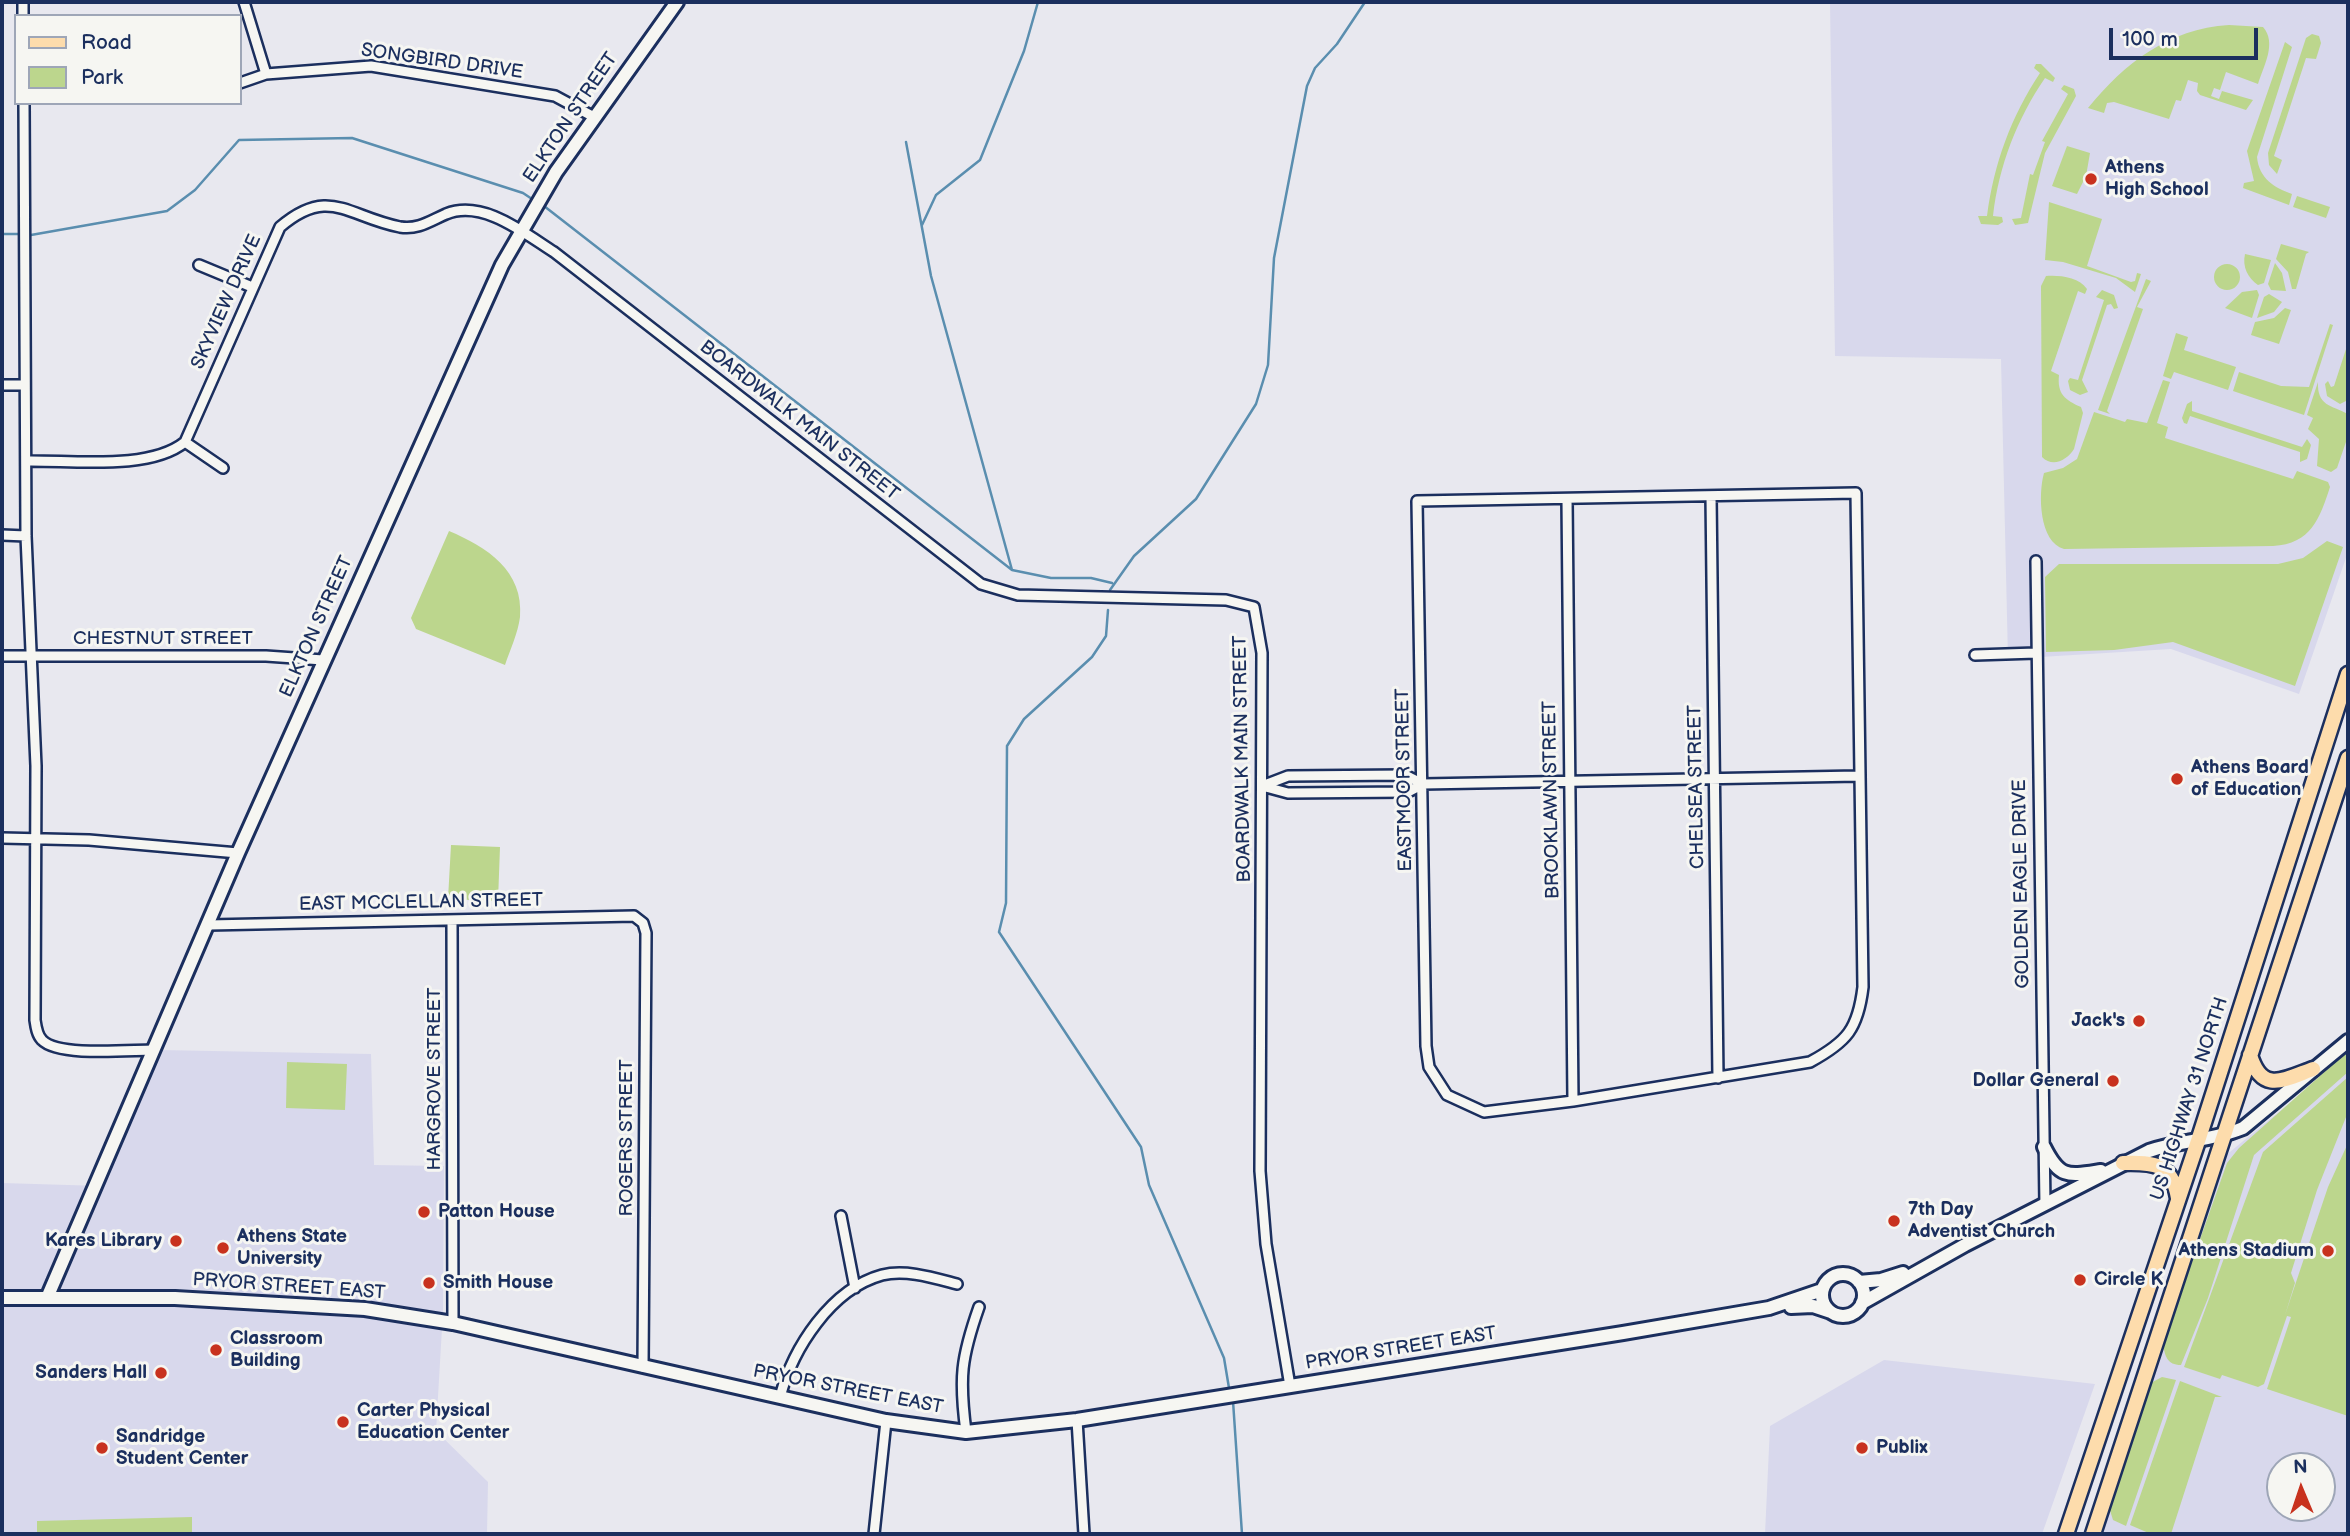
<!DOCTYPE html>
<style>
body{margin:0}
#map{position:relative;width:2350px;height:1536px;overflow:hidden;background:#e8e8ef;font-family:"Balsamiq Sans",sans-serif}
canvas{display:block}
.frame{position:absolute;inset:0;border:4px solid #1b2f5e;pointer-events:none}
.legend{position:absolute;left:14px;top:14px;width:228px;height:91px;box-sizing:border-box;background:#f6f6f2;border:2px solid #9ea6b7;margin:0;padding:9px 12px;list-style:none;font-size:21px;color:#1b2f5e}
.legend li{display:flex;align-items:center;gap:14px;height:35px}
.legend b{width:35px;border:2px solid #9ea6b7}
.north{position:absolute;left:2266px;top:1452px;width:70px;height:70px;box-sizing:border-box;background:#f6f6f2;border:2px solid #9ea6b7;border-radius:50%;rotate:358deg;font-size:19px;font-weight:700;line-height:28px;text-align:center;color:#1b2f5e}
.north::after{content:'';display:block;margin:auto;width:24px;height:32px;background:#c8321e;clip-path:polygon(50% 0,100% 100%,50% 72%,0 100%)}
.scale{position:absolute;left:2109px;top:28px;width:149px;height:32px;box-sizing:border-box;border:4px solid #1b2f5e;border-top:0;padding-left:9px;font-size:21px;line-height:24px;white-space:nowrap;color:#1b2f5e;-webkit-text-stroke:5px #f6f6f2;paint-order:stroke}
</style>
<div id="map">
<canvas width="2350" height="1536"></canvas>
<div class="frame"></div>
<ul class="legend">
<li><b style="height:9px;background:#fddcac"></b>Road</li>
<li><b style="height:19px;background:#bcd68d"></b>Park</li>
</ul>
<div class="north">N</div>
<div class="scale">100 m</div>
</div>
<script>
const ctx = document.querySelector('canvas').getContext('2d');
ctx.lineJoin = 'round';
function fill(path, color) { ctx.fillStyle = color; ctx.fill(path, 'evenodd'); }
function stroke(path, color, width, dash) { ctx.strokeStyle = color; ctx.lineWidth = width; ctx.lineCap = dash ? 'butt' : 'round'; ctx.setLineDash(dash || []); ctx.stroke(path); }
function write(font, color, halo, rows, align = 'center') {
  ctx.font = font + ' "Balsamiq Sans",sans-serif'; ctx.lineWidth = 6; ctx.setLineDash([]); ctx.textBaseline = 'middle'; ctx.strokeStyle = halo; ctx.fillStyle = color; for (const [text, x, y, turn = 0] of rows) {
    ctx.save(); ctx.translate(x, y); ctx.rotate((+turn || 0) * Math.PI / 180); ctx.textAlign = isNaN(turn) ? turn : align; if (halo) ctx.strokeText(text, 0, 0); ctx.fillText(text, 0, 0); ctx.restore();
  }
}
fill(new Path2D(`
 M1830,2H2348V552L2299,694L2171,649L2008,659L2001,359L1835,356Z
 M159,1050L371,1054L374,1165L444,1166L443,1311L436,1431L488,1482L487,1534H2V1183L101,1186Z
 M2348,1055V1534H2101L2225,1156ZM2280,1466H2322V1508H2280Z
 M1884,1360L2095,1384L2042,1534H1765L1770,1426Z`), '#d8d8ec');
fill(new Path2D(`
 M2229,25L2263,27C2277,43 2264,65 2258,84L2226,72L2220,90L2214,88L2211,96L2219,99L2222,91L2253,100L2246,110L2200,95L2197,91L2198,83L2188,80L2181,101L2176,100L2169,119L2114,102L2107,103L2104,113L2088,108C2125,63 2168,29 2229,25Z
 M2312,34L2319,36L2321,43L2316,59L2306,58L2274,156L2282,160L2277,174L2269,165L2268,153L2306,38Z
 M2285,42L2292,47L2257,157C2259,179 2275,188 2292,194L2289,205L2243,188L2244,183L2254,181L2247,151Z
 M2036,64H2041L2055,78L2053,82L2045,78C2017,119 1999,165 1993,216L2002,217L2003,222L1998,225L1981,224L1978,216H1987C1994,163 2011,117 2040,73L2034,68Z
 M2064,85L2074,89L2076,96L2045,153L2028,223L2015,225L2012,219L2021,218L2030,174L2033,175L2045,142L2042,141L2068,94L2061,89Z
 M2067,146L2090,153L2086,176L2077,194L2052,186Z
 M2297,196L2330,207L2326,218L2293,207Z
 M2049,202L2102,219L2087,266L2131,282L2135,281L2137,273L2141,274L2135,292L2116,278L2063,262L2045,260Z
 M2281,244L2309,252L2306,254L2296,289H2292L2288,272L2276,259Z
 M2245,254L2271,260L2264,283L2258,285C2248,278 2242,267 2245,254Z
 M2275,263L2282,273L2286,291L2271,290L2268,284Z
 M2214 277a13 13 0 1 1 26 0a13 13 0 1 1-26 0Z
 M2046,276C2059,275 2079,277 2087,289L2085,294L2078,291L2051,371L2059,375C2057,394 2065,400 2081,407L2083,413L2074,449C2067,460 2053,468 2042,457L2041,286Z
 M2146,279L2151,281L2137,307L2143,309L2107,411L2110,414L2098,410Z
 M2102,290L2114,295L2118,308L2114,309L2111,304L2107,305L2082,380L2088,392L2080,395L2070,390L2068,381L2070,378L2078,380L2104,300L2096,297Z
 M2257,290L2259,295L2252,318L2225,308L2242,292Z
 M2269,294L2282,302L2274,312L2257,318L2264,297Z
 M2285,308L2291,310L2279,344L2251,335L2255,322L2274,318Z
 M2330,324L2333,325L2304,415L2233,391L2239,372L2281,386L2309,387Z
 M2176,333L2188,337L2184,350L2236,367L2228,390L2174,372L2171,379L2163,376Z
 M2348,343V400L2340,404L2327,396L2325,384L2328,381L2331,387L2334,386Z
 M2163,380L2170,382L2157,423L2168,427L2165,438L2293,479L2297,471L2328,482L2330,487C2320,518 2311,544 2273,546L2064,549C2039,542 2038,494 2044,473L2063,468L2077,459L2094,412L2125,422L2127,419L2147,423Z
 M2318,382C2317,406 2331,405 2348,414L2347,439L2337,468L2331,472L2317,466L2319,439L2308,429L2313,418L2307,415Z
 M2192,401V411L2302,447L2307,439L2311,445L2307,459L2300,462V452L2190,416L2187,424L2184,423L2182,418L2187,404Z
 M449,531C487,547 524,571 520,617C518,633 510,650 505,665L416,629L411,618Z
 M2327,541L2343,547L2295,686L2173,642L2114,650L2046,652L2045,577L2059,564H2278L2303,558Z
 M451,845L500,847L498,901L448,899Z
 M2348,1051V1072L2254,1155L2208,1298L2181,1365C2167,1365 2165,1356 2163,1344L2227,1163L2239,1148Z
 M287,1062L347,1064L345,1110L286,1108Z
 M2348,1077V1112L2317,1190L2291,1273L2295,1283L2285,1315L2328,1187L2348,1143V1416L2267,1389L2291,1317L2287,1316L2264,1384L2258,1387L2222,1375L2220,1379L2184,1367L2263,1152Z
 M2162,1377L2176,1380L2126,1526L2113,1520L2108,1504L2147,1385Z
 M2180,1381L2222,1397H2215L2171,1534H2151L2130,1525Z
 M192,1517V1534H37V1521Z`), '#bcd68d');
stroke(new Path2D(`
 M906,142L931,276L1012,570
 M544,206L1012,570L1051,578H1091L1112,583
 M922,225L936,195L980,160L1024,51L1038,2
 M2,234H18
 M31,235L167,211L195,190L239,140L352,138L523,193L532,199
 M1110,590L1134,556L1196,499L1256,404L1268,365L1274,258L1307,86L1315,68L1337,44L1365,2
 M1108,610L1106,636L1092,657L1024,719L1007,746L1006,903L999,932L1141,1147L1149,1185L1224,1358L1229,1388
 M1233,1401L1242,1534`), '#5a8eaf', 2.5);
const street = new Path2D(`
 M23,2V16
 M244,2L266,74
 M240,83L266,74L371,66L555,96L594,117
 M24,103L26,536L36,766L35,1020C36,1027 37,1035 42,1040C58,1057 129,1050 153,1050
 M199,265L252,287
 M2,385H25
 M185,442L223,468
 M26,461C72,460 149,471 185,442L280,227C329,185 348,217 400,227C418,230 430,221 446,214C483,199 524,233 554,252L981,584L1018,595L1226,600L1254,607L1262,653L1260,1171L1266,1244L1290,1386
 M1856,493L1863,987C1858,1029 1847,1042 1810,1062L1573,1101L1484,1112L1447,1095L1429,1067L1426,1046L1417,501Z
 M1711,496L1718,1078
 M1567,499L1573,1101
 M2,535L26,536
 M2036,561L2045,1205
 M1975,655L2036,653
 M2,656H266L323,660
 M1262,786L1288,793L1408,792L1423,784L1858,776
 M1262,786L1288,776L1405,775L1423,784
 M2,838L89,840L238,853
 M452,920L453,1323
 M209,925L634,916L643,923L646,933L643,1367
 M841,1216L855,1288
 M780,1397C793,1348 831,1289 882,1275C906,1269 934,1278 957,1284
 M1077,1420L1084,1534
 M966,1432C959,1378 961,1358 979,1307
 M874,1534L886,1421`);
const secondary = new Path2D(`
 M2044,1147C2060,1179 2068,1176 2101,1171
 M1822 1295a21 21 0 1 1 42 0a21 21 0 1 1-42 0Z
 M1859,1282L1881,1280L1903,1273
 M2,1298H175L365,1309L453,1323L886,1421L966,1432L1077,1420L1623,1333L1769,1308L1822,1290
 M47,1298L238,853L502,265L556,172L677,2
 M1862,1303L1965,1245L2149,1151C2180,1140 2212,1141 2243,1128L2348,1041
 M1791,1307L1813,1306L1831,1312`);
const primary = new Path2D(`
 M2250,1055C2262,1094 2283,1080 2313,1069
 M2123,1163C2155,1162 2172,1164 2178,1198
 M2066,1534L2198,1141L2348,674
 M2093,1534L2348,758`);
stroke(street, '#1b2f5e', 14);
stroke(secondary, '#1b2f5e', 18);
stroke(primary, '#1b2f5e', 19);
stroke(street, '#f6f6f2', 9);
stroke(secondary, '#f6f6f2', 12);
stroke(primary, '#fddcac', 14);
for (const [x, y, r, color] of [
 [2091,179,7,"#c8321e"],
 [2177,779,7,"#c8321e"],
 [2139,1021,7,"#c8321e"],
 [2113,1081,7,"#c8321e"],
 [424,1212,7,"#c8321e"],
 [1894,1221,7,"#c8321e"],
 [176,1241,7,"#c8321e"],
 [223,1248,7,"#c8321e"],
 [2328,1251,7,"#c8321e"],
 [2080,1280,7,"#c8321e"],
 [429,1283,7,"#c8321e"],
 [216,1350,7,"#c8321e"],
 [161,1373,7,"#c8321e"],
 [343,1422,7,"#c8321e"],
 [102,1448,7,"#c8321e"],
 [1862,1448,7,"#c8321e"]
]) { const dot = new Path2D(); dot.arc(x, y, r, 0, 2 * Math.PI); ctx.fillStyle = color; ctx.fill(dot); stroke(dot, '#f6f6f2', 2.5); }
write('19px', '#1b2f5e', '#f6f6f2', [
 ["SONGBIRD DRIVE",442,62,8],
 ["ELKTON STREET",571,118,-56],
 ["SKYVIEW DRIVE",227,302,-66],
 ["BOARDWALK MAIN STREET",799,421,38],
 ["ELKTON STREET",317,627,-66],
 ["CHESTNUT STREET",163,639],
 ["BOARDWALK MAIN STREET",1243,759,-91],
 ["EASTMOOR STREET",1405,780,-91],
 ["CHELSEA STREET",1697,787,-91],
 ["BROOKLAWN STREET",1552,800,-91],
 ["GOLDEN EAGLE DRIVE",2022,884,-91],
 ["EAST MCCLELLAN STREET",421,903,-1],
 ["HARGROVE STREET",435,1079,-90],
 ["US HIGHWAY 31 NORTH",2190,1099,-72],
 ["ROGERS STREET",627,1138,-90],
 ["PRYOR STREET EAST",289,1287,4],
 ["PRYOR STREET EAST",1401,1349,-9],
 ["PRYOR STREET EAST",848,1390,11]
]);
write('bold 19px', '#1b2f5e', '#f6f6f2', [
 ["Athens",2105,168],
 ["High School",2105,190],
 ["Athens Board",2191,768],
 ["of Education",2191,790],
 ["Jack's",2125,1021,"right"],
 ["Dollar General",2099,1081,"right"],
 ["7th Day",1908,1210],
 ["Adventist Church",1908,1232],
 ["Patton House",438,1212],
 ["Athens State",237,1237],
 ["University",237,1259],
 ["Kares Library",162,1241,"right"],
 ["Athens Stadium",2314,1251,"right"],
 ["Circle K",2094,1280],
 ["Smith House",443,1283],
 ["Classroom",230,1339],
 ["Building",230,1361],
 ["Sanders Hall",147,1373,"right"],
 ["Carter Physical",357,1411],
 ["Education Center",357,1433],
 ["Sandridge",116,1437],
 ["Student Center",116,1459],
 ["Publix",1876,1448]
], 'left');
</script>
